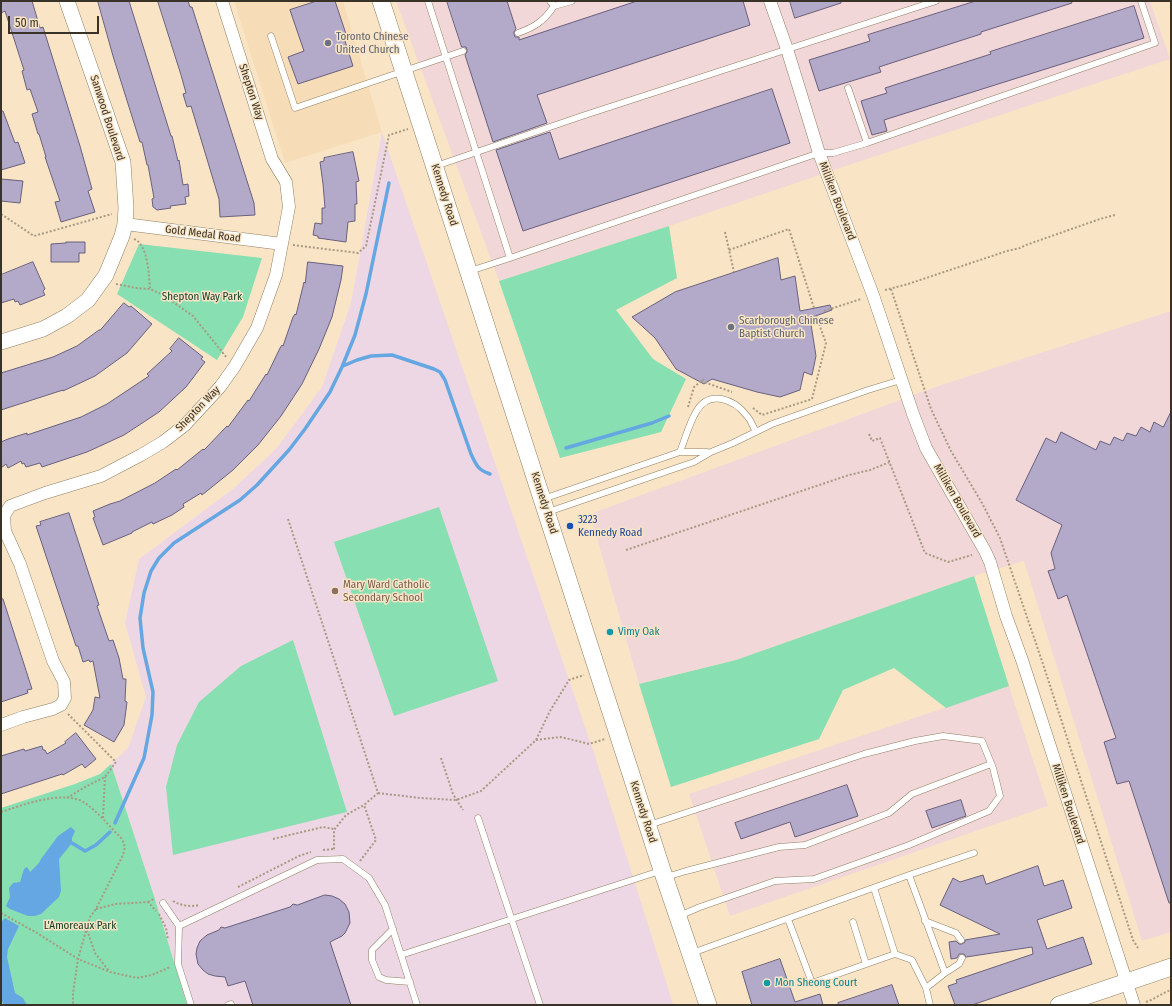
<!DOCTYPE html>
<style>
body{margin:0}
#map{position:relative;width:1172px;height:1006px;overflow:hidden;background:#f9e5c6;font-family:"Fira Sans Condensed",sans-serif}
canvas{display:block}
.frame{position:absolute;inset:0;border:2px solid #393226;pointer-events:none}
.scale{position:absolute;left:8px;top:16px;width:91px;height:18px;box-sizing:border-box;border:2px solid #393226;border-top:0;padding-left:5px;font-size:12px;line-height:14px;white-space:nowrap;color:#393226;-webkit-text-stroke:3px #f9e5c6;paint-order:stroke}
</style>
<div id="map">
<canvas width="1172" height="1006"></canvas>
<div class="frame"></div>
<div class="scale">50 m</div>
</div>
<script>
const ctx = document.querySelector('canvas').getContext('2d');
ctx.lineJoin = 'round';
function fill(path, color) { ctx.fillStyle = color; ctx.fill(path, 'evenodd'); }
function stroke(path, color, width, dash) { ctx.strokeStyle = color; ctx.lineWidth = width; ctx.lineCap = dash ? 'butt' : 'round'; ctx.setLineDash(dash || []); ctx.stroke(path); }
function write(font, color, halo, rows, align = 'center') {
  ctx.font = font + ' "Fira Sans Condensed",sans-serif'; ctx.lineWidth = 3; ctx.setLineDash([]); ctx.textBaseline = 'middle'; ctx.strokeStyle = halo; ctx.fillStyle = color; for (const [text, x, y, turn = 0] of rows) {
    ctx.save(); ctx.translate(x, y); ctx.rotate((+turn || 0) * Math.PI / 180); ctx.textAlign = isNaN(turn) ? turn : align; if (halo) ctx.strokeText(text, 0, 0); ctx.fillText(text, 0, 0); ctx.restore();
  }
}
fill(new Path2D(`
 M234,1H343L382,132L285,163Z`), '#f6ddb7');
fill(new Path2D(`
 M396,1H1150L1170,59L849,165L669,226L499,281Z
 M1171,311V932L1142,941L1024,561L974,576L736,660L639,684L590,514L941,385Z
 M1009,686L1048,806L730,916L689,794Z`), '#f2d7d8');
fill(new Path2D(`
 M382,132L595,756L673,1004L670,1005H187L154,896L111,764L128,748L146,697L125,623L139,559L234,488L276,449L322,387L351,303Z`), '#edd7e4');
fill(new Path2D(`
 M669,226L677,278L616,310L653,359L686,379L661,432L560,458L499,281Z
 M139,244L262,258L243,317L217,360L117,294Z
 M439,507L498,681L394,716L334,542Z
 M974,576L1009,686L946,708L894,668L843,690L819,739L671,787L639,684L736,660Z
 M293,640L347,812L173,855L166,787L177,745L199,702L241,666Z
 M111,764L154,896L187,1005H1V808L75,784L100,774Z`), '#88dfb1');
fill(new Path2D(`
 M71,827L75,831L72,838V843L59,859L61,891L59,897L41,914L35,916H28L10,909L6,906L10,897L9,888L13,883L20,882L24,869L27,867L30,872L39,863L41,859L58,836Z
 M5,918L19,926L8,949L7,957L15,993L23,998L27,1005H4L1,999V922Z`), '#65a7e2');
stroke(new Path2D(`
 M343,366L357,360L371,356L392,355L434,369L440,372L445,380L471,454C476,465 478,470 490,474
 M566,448L652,423L669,416
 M115,823L144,758L152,715L153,692L143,648L140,618L144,593L151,571L159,558L174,543L240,500L257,485L289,450L305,429L330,392L342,367L355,335L366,294L389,183
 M72,843L85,851L96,845L110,832`), '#65a7e2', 3.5);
const building = new Path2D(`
 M1,1H32L40,28L43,27L80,146L92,189L88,191L95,212L61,222L55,202L60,201L45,157H46L39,134H38L32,114L38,112L30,89L27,90L22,71L24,70L5,11L1,13Z
 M98,1H129L171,136H172L178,161L179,160L183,185L188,184L189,196L185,197L186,204L170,206L171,208L157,210L153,207L152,199L154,198L148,165H147L142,142H140L113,56Z
 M158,1H188L190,7H192L254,203L255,215L220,217L219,199L191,106L187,107L183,94L186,93L181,75Z
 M317,1H335L347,37L344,38L353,66L298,84L288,57L304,51L290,10Z
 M447,1H507L516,29L514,32V34L515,37H519V40L637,1H743L750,25L537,95L547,123L493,142L465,55L467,52V50L466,47H462Z
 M790,1H841V3L795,18Z
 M976,1H1071L1072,3L981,32V34L879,67L881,72L819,91L809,60L870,41L868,35Z
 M1134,6L1144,38L884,120L887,131L872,135L861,101L887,93L885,88L991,54L990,52Z
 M772,89L790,143L523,231L496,150L550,132L559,159Z
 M1,111H3L15,143L18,142L25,163L1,170Z
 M353,152L359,181L356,182L357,204H355V221L348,222L346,242L318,238V236L313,235L315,223L322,224V208H325L323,184L320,162L324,161V158Z
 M1,179L23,181L20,203L1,201Z
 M66,242H85V253H79V262H51V244L66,243Z
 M778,258L781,280L795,276L800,311L830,305L832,310L810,318L816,356L812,375L804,372L800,390L780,397L757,392L712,379L704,384L676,369L655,338L632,317L675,292Z
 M33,262L45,289L43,291L45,295L20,305L18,301L15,302L14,299L1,303V275Z
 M308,262L343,266L341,280L332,317L319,349L302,384L281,416L258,445L233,470L202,495L201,493L183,504L184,507L172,515L153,524L152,522L132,532V533L103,545L93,518L95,517L93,511L110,504L120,501L155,483L176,469L177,470L203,449L204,450L227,426L228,427L248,400L249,401L266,374L267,375L280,348L282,345L283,346L293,317L295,314L296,315L304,282L305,283Z
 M124,303L129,307L131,306L152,324L127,353L95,376L63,391V390L1,410V373L53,357L77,346L99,330H100Z
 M179,338L203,357L201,359L205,362L186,387L159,412L124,435L87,452L42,467L40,463L26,467L24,463L22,464L21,461L8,468L6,464L1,468V442L8,439L27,433V435L81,417L107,404L149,376L147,374L172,351L170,349Z
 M1171,412V903H1169L1129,781L1117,784L1104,742L1116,738L1067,595L1058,599L1048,571L1055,569L1051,553L1062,525L1016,500L1046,438L1056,443L1061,432L1096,450L1100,441L1110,445L1114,437L1123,441L1127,433L1136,436L1141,427L1150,432L1154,422L1163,427Z
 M69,513L99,605L97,606L109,641L113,640L119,658L123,679H126L125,701L127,702L124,725L114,742L84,725L93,710L95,697L100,698L93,661L90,662L89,660L83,662L78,646H76L36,526L41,525L40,522Z
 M3,599L32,689L27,690L28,693L1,702V600Z
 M76,733L96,759L85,768L82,764L63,775L62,774L1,794V756L24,749L25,751L42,746L43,750H45L47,754L66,743L65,742Z
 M847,785L858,816L795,837L790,822L741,839L735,823Z
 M961,800L966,816L932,828L926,811Z
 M1038,866L1044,886L1063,880L1072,908L1037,920L1047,949L1083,937L1092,964L972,1005H955L948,986L957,983L956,980L1033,954L1032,947L966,957L964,954H959L957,958L951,959L949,942L956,941L959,944H962L965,942V940L1000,934L940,905L953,878L960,882L983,875L986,884Z
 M325,895L332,896L339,899L345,904L349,912L350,923L345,933L342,936L330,942L351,1005H253L245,981L228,986L225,977L215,976L208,974L203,970L198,964L196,954L197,948L200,941L207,935L219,930L221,927L225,928L290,907L293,904L297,905Z
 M780,959L795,1002L820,994L823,1005H752L742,972Z
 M892,985L899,1005H839L838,1003Z`);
fill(building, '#b3a9c9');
stroke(building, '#69607d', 1);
const service = new Path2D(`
 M428,1L510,258
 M550,1L554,6L572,1
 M518,33C535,27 544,21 554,6
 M271,36L295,108L463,51
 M848,88L867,143
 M436,166L582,116L936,1
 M470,271L510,258L819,153H833L867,143L1155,43L1141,1
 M680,452C685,439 689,424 696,412C709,389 734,399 747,416C751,420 753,427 756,432
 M543,499L680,452H707
 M548,512L694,462L711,452L733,443L772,424L868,390L901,380
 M478,818L540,1005
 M649,825L864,754L915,741L943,736L982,741L993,768L1000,796L989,811L909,845L814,879L775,881L700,907L679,916
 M666,877L686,871L779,847L805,845L889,813L912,794L991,764
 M874,888L895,954
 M163,903L179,926
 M788,919L812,983L895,954L912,960L926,988
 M925,921L956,933L961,940
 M853,922L866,964
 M393,929L372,950V960L379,977L386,980L410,982
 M692,953L909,875
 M401,955L660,871
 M945,973L959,964L962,958
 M191,1005L178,964L179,926L317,860L343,859L369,878L385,905L417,1005
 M228,1005L231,1004
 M930,1005L926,988L945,973L909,875L974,853`);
const minor = new Path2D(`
 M770,1L787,49L819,153L873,295L913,414L926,448L985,551L990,562L1006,616L1022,660L1134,1005
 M125,224L282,244
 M1,725L23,717L53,709L61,705L65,698L64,682L53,661L20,564L5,531L4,516L10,506L45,493L101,476L141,455L163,442L185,425L220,387L235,366L257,328L276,275L289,207L286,182L272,159L222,1`);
const tertiary = new Path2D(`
 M1,342L43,329L67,316L88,300L106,275L122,236L125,224L126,208L123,162L67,1`);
const secondary = new Path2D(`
 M381,1L662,870L708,1005
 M1059,1005L1171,967`);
stroke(service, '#917f62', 7);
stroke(minor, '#917f62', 13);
stroke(tertiary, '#917f62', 16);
stroke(secondary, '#917f62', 18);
stroke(new Path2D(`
 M1,214L34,236L112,214
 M725,232L734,272
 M134,239C148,244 149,276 150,289
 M293,245L358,253L366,246L389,135L408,129
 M729,250L789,229L814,308
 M116,284L136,288L150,289L163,295L193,316L227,358
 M891,289L931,409L951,451L982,503L1000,538L1042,661L1133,940L1138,948
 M885,290L908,284L1007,251L1020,248L1026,245L1100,219L1115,215
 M824,311L861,299
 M701,381L732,392
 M688,407L694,387L704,379
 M753,408L762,415L812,399L826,343L816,316
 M869,434L872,441L880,438L925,553L948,562L972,555
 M288,519L378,793L364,805L346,815L334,830V850
 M626,550L849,475L870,470L890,462
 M536,740L561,737L589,744L605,739
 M441,758L453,794L463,810
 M378,793L420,798L456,800L481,791L536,740L550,711L569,680L584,675
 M67,798L85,787L105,777L116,762L68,714
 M1,812C23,805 64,789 85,803C98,812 110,827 121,838C126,845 125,850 122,857L96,909L90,917L78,959L73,993V1005
 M103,818L105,777
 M273,839L323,827L334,829
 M323,850L334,849
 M360,861L376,840L364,805
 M238,887L299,856L311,852
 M173,901C182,906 190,907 200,905
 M148,902L154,899
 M96,909L115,904L148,902L156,911
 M1,913L37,933L78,959L110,972L137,978L152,975L170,967
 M159,914L166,928L168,940
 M87,930L95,953L109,971
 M1146,1002C1155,999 1162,993 1171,990`), '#a89982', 2, [2, 2]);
stroke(service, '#fff', 6);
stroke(minor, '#fff', 12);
stroke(tertiary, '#fff', 15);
stroke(secondary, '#fff', 17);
stroke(new Path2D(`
 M1171,1V2`), '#6c6150', 3, [5, 5]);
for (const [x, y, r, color] of [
 [328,43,4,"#6b7280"],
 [731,327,4,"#6b7280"],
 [570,526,4,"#1a4fb4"],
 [335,591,4,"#8d6e63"],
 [610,632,4,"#0f9aa8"],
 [767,983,4,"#0f9aa8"]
]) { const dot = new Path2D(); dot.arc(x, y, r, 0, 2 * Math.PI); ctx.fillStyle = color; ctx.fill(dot); stroke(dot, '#f9e5c6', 1.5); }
write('11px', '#5b616d', '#f9e5c6', [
 ["Toronto Chinese",336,37],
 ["United Church",336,50],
 ["Scarborough Chinese",739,321],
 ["Baptist Church",739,334]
], 'left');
write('11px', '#393226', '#f9e5c6', [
 ["Shepton Way",251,92,72],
 ["Sanwood Boulevard",107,118,72],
 ["Kennedy Road",444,195,72],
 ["Milliken Boulevard",837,201,69],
 ["Gold Medal Road",203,234,7],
 ["Shepton Way",198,409,-46],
 ["Milliken Boulevard",957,501,60],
 ["Kennedy Road",544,503,72],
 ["Milliken Boulevard",1068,804,72],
 ["Kennedy Road",643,812,72]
]);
write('11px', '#103825', '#f9e5c6', [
 ["Shepton Way Park",202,297],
 ["L'Amoreaux Park",80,926]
]);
write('11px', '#164399', '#f9e5c6', [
 ["3223",578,520],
 ["Kennedy Road",578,533]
], 'left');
write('11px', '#785e54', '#f9e5c6', [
 ["Mary Ward Catholic",343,585],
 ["Secondary School",343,598]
], 'left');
write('11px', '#0d838f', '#f9e5c6', [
 ["Vimy Oak",618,632],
 ["Mon Sheong Court",775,983]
], 'left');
</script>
